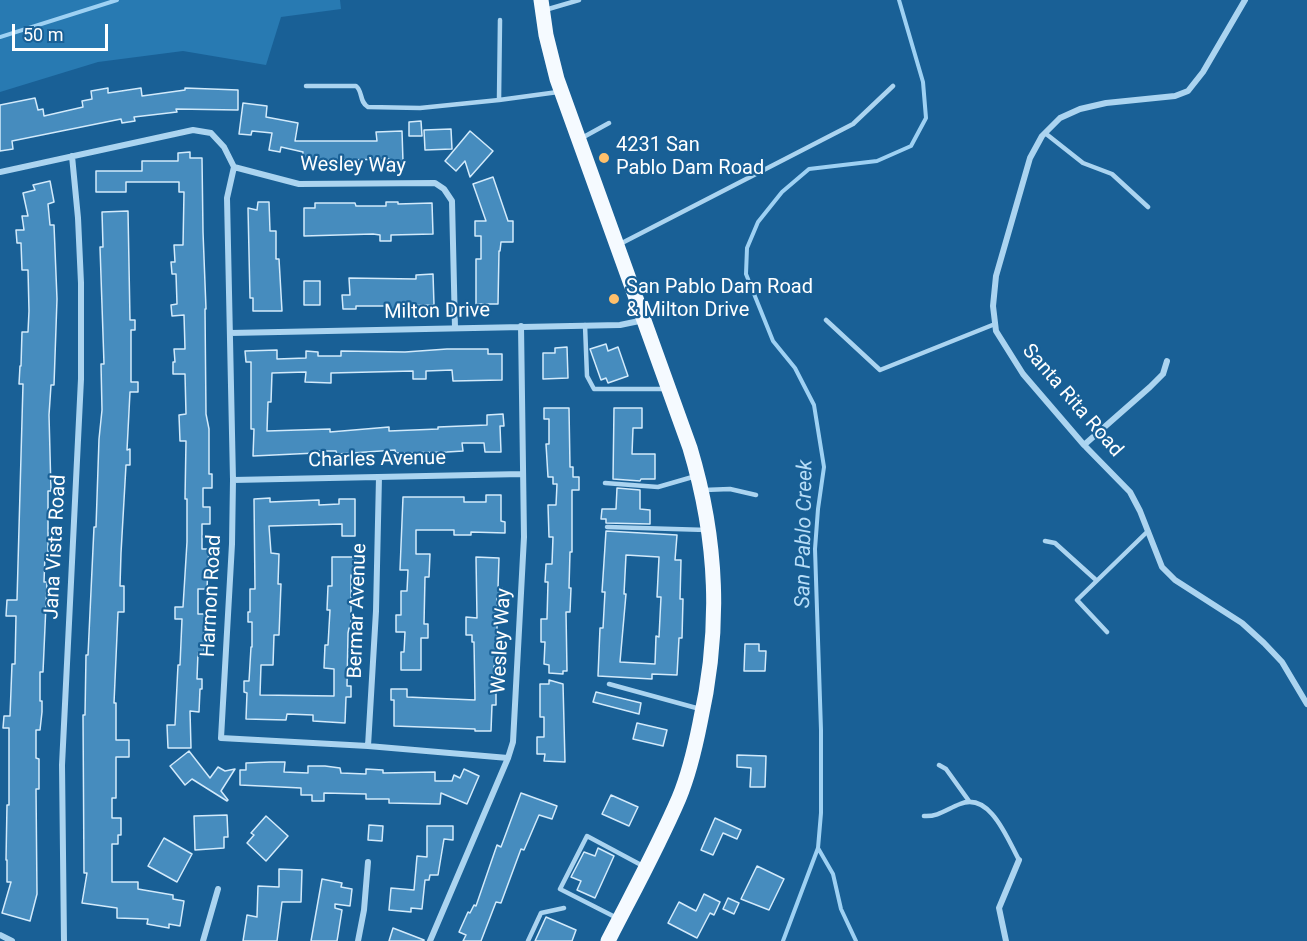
<!DOCTYPE html>
<style>
body{margin:0}
#map{position:relative;width:1307px;height:941px;overflow:hidden;background:#196096;font-family:Roboto,sans-serif}
canvas{display:block}
.scale{position:absolute;left:12px;top:24px;width:96px;height:27px;box-sizing:border-box;border:3px solid #fff;border-top:0;padding-left:8px;font-size:18px;line-height:21px;white-space:nowrap;color:#fff;-webkit-text-stroke:4px #196096;paint-order:stroke}
</style>
<div id="map">
<canvas width="1307" height="941"></canvas>
<div class="scale">50 m</div>
</div>
<script>
const ctx = document.querySelector('canvas').getContext('2d');
ctx.lineJoin = 'round';
function fill(path, color) { ctx.fillStyle = color; ctx.fill(path, 'evenodd'); }
function stroke(path, color, width, dash) { ctx.strokeStyle = color; ctx.lineWidth = width; ctx.lineCap = dash ? 'butt' : 'round'; ctx.setLineDash(dash || []); ctx.stroke(path); }
function write(font, color, halo, rows, align = 'center') {
  ctx.font = font + ' Roboto,sans-serif'; ctx.lineWidth = 4.5; ctx.setLineDash([]); ctx.textBaseline = 'middle'; ctx.strokeStyle = halo; ctx.fillStyle = color; for (const [text, x, y, turn = 0] of rows) {
    ctx.save(); ctx.translate(x, y); ctx.rotate((+turn || 0) * Math.PI / 180); ctx.textAlign = isNaN(turn) ? turn : align; if (halo) ctx.strokeText(text, 0, 0); ctx.fillText(text, 0, 0); ctx.restore();
  }
}
fill(new Path2D(`
 M0,0H340L341,9L281,17L266,65L183,51L98,62L0,92Z`), '#287ab2');
stroke(new Path2D(`
 M0,37L117,0
 M818,848L833,874L841,909L856,941
 M783,941L818,848L821,813V730L815,549L818,509L824,467L814,405L795,368L773,341L746,274L747,248L758,222L782,192L809,169L877,161L911,146L926,118L923,82L899,0`), '#9ed1f3', 4);
const building = new Path2D(`
 M108,88V93L141,88L142,96L185,90V88L238,90V110L176,109L177,112L134,117L135,121L122,123L121,119L12,141L13,149L0,151V105L35,98L38,110L43,109L44,116L83,107L82,101L92,99L91,91Z
 M243,103L267,106L266,117L298,123L295,141H377L376,132L402,131L403,162L389,163V159L302,161L303,152L281,147L280,152L269,150L272,133L252,131L251,135L239,134Z
 M421,121L422,136H409V122Z
 M451,129L452,149L425,150L424,130Z
 M470,131L493,151L470,177L465,161L456,171L445,161Z
 M190,152V158H202L203,232L206,309H205L206,414L209,429V474H212V488H203V507H210V524H202V549H209L208,565L207,589H198V614H207V631H204V654L198,653L197,679H202V689H200L199,712L190,711L191,748H168L167,725H175L178,665H180L182,619H175V607H183L187,542V499H185L186,441H180L179,415L186,414L185,374H173V362H175L174,349H185L184,315L172,316L171,305L177,304L176,274H172L171,262H175L174,245H183L184,192H179V182H126V192H96V171H142V161H178V153Z
 M493,177L508,221H513V242H501L500,251H499L498,304H476V259H481V236H475V221H486L473,184Z
 M50,181L54,202L48,204L50,225H54L57,299L54,385H51L49,415L51,491H48V555H45L44,582H47L43,672H40V701H42V712L40,730H36V758L39,759V789H36L37,894L30,921L2,913L11,882H7V860H6L7,805H9V728H3L4,716H10L12,664H15L16,616H6L7,600H17L23,384H19L20,366H21L22,332H28L29,311L28,270H22L21,243H17L16,230H24L22,216H28L23,193L35,190L33,185Z
 M258,202H269L270,231H276V259H279L282,311H253V298H250L248,208L257,210Z
 M386,202H398V204L432,203L433,234L391,235V241H380V235L373,234L304,236V208H315V203H355L356,206H386Z
 M128,211L130,320H135V330H131V382H138V392H130L127,450L130,449V465H126L121,553L120,586H124V612H118L114,703H116V740H129V757H116V798H112V818H121V835H118V844H112V882H138V889L173,895V899L184,901L180,926L169,924V928L147,924L148,919L117,918V908L82,903L87,873H84L83,715H85L86,655H88L94,527H96L99,439L102,410L101,364H104L100,247H103L102,212Z
 M433,274L434,305L400,306V310H387V306H356V309H343L342,295H350L349,278L416,279V275Z
 M304,281H320V305H304Z
 M606,344L608,351L618,347L628,376L608,383L606,378L601,380L590,349Z
 M567,347L568,378L543,379V353H555V348Z
 M447,349H488V354H502V380L453,381L452,370L426,371V379H413V371L331,373V383L305,382L306,372L272,373L271,402H268L267,431L330,429V432L389,427V431L438,429V427L487,425V415L503,414L504,426H500L501,452H485L484,443H462L463,451L447,452L396,453L395,450L337,454L336,451H316V453L253,456L254,429H251V362H246L245,351L277,350V359L306,358V351L318,352V356H341V351L405,352Z
 M544,408H569L570,467H573V477H579V490H572V552H570L569,588H571L570,612H566L567,671H563V674L549,673V665L544,664L545,642H541V619H547L548,582H545L546,564H552L553,537H549L548,505H556L557,484H553V477H548L546,444H549V419H544Z
 M614,408H642V428H633L632,454H655V479H641L640,481L613,479Z
 M617,488L640,490V509L650,510V524L606,523V519H601L602,509H616Z
 M486,495H501V521L505,522V533L471,532V535H454V530H416V554H430L429,577H425L424,624H428V638H421V670H401V652H404L405,632H396V615H401V591H407L408,570H400L403,497H464V502H486Z
 M270,498V502L319,500V505L339,504V499H355V536H342V524L269,526L271,553L279,554L278,584H281L279,635H274L273,665H261L260,695L334,696V669L324,668L325,645H328L330,610H327L328,586H332V557H356L355,575H351V628H349L348,633L347,686H351V697H346L345,723L313,721V715L287,714L286,720L246,719L247,693L244,692V681H249L251,647H252V622H248V612H250V589H255L254,499Z
 M606,531L677,535L675,560H681L680,599H683L682,638H679L677,675L652,674V679L598,676L600,628H603L605,592H602ZM626,555L659,557L657,597H661L659,637L656,636L655,664L620,662L626,594H624Z
 M476,557L499,558L498,588H502V599L497,598V666H494L493,693H496V705H492L491,731H475V729L394,726V700H391V689H407V697L475,700L474,642H472V635H466V617L477,618Z
 M745,644H759V651H766L765,671H744Z
 M549,680L563,684L565,762L544,761L545,754H537V737H544V717H540V684H549Z
 M596,692L641,703L639,714L593,702Z
 M637,723L667,730L663,746L633,739Z
 M189,751L210,778L218,767L225,771L235,769L221,791L228,800L227,801L192,779L185,785L170,766Z
 M737,755L766,756L765,787H750L751,768L737,767Z
 M270,762H285L284,772L308,773V766H325L340,768L341,773L366,774V769L383,770V773L435,772V781H452L454,775L460,778L464,769L479,776L467,804L441,793L440,804L389,803V799H366V794L324,793V801H312V795H301V788L240,785V770H246V763Z
 M521,793L557,806L552,819L539,815L524,850L521,849L501,903L496,902L481,941H463L466,935L459,932L468,912L470,913L474,905L476,906L497,845L501,847Z
 M611,795L638,807L629,826L602,814Z
 M227,815L228,837H224V848L195,850L194,816Z
 M266,816L288,836L266,861L247,843L254,835L251,833Z
 M715,818L741,830L737,839L723,833L713,855L701,850Z
 M369,825L383,826L382,841L368,840Z
 M427,826H453V840L444,839L438,875H430L429,880H425L422,909L411,908V912L389,910L391,888L414,890L417,856L427,857Z
 M164,838L192,854L177,882L148,866Z
 M598,848L614,856L595,898L577,890L581,881L571,877L584,852L595,856Z
 M757,866L784,879L769,910L741,899Z
 M279,869L302,870L301,902H282L277,941H243L247,915L257,917L258,886L279,887Z
 M322,879L342,883L341,887L352,889L350,906L335,904V908L342,910L337,941H311Z
 M704,894L720,902L714,915L710,913L697,938L668,923L679,902L696,911Z
 M728,898L739,903L734,914L723,909Z
 M546,917L576,930L572,941H535Z
 M393,928L424,940V941H389Z`);
fill(building, '#468cbe');
stroke(building, '#d2eafb', 1.5);
stroke(new Path2D(`
 M545,10L579,0
 M500,20L499,100L558,92
 M306,86H356C363,91 359,102 368,107L420,108L499,100
 M1045,133L1083,163L1112,174L1148,207
 M580,139L609,123
 M620,244L853,124L893,86
 M826,320L880,370L995,324
 M585,325L587,376L594,389H666
 M605,483L658,487L696,476
 M704,490L730,489L756,495
 M607,527L707,530
 M1045,541L1055,543L1096,580
 M1107,632L1077,600L1148,531
 M609,684L700,709
 M939,765L946,769L969,801
 M924,816C938,817 947,809 960,804C990,791 1008,840 1019,860
 M617,918L560,889L587,836L643,866
 M528,941L541,913L564,908`), '#abd4f0', 4.5);
stroke(new Path2D(`
 M1245,0L1203,72L1188,91L1175,96L1106,103L1080,109L1060,118L1042,136L1030,158L996,276L993,306L996,331L1023,374L1084,445L1130,492L1140,511L1162,567L1175,580L1242,623L1264,643L1282,662L1307,704
 M234,167L227,198L233,480L232,544L221,738L368,746L508,758
 M0,172L193,130L211,133L224,147L234,167L299,184L435,183L444,189L452,201L455,328
 M230,333L620,325L644,320
 M1084,445L1150,387L1163,374L1167,361
 M233,480L522,474
 M368,746L376,611L379,477
 M0,935L12,941
 M64,941L62,765L81,379V283L78,218L72,156
 M203,941L218,889
 M358,941L364,910L368,862
 M430,941L508,758L513,742L524,537L521,326
 M1006,941L999,908L1019,860`), '#abd4f0', 6);
stroke(new Path2D(`
 M541,0L546,35L557,79L690,448C718,541 721,629 700,723C695,748 689,774 679,798C658,847 632,894 608,941`), '#f5faff', 15);
for (const [x, y, r, color] of [
 [604,158,6,"#ffc06b"],
 [614,299,6,"#ffc06b"]
]) { const dot = new Path2D(); dot.arc(x, y, r, 0, 2 * Math.PI); ctx.fillStyle = color; ctx.fill(dot); stroke(dot, '#196096', 2); }
write('20px', '#fff', '#196096', [
 ["4231 San",616,146],
 ["Pablo Dam Road",616,169],
 ["San Pablo Dam Road",626,288],
 ["& Milton Drive",626,311]
], 'left');
write('20px', '#fff', '#196096', [
 ["Wesley Way",353,166,1],
 ["Milton Drive",437,312,-1],
 ["Santa Rita Road",1072,401,49],
 ["Charles Avenue",377,460,-1],
 ["Jana Vista Road",56,547,-87],
 ["Harmon Road",212,596,-87],
 ["Bermar Avenue",358,611,-88],
 ["Wesley Way",502,641,-87]
]);
write('italic 21px', '#b7ddf7', '#196096', [
 ["San Pablo Creek",805,534,-89]
]);
</script>
